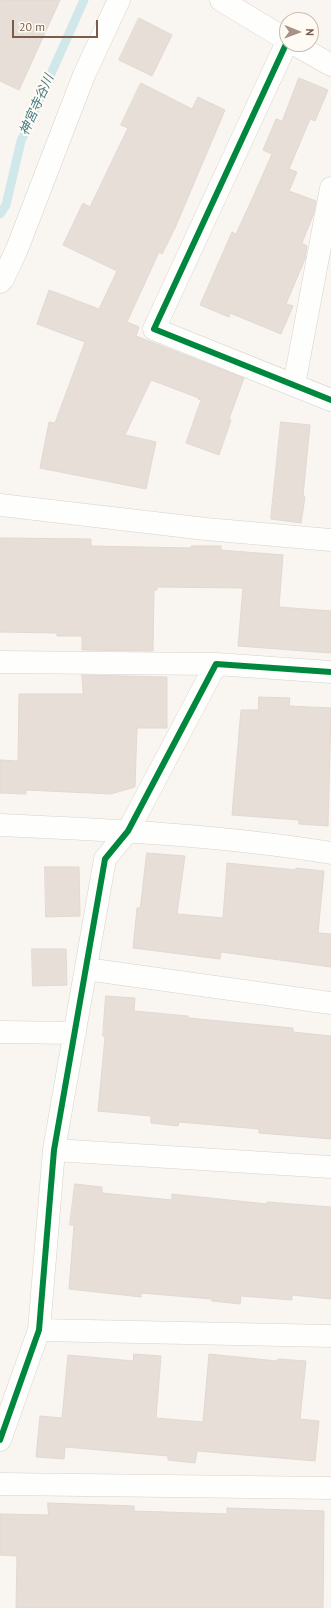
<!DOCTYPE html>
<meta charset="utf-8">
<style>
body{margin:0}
#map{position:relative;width:331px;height:1608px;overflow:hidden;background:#f9f5f0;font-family:"PT Sans",sans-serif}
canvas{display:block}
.north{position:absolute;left:279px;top:12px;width:40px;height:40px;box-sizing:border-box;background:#fffaf3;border:1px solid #cabbb1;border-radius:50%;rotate:91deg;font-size:11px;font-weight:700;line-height:16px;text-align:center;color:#7a5c4d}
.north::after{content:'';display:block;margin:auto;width:14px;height:18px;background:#a69286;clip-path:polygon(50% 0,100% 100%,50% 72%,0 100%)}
.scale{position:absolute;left:12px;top:20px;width:86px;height:18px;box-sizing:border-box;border:2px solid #7a5c4d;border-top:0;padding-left:5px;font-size:12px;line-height:14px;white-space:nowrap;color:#7a5c4d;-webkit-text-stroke:3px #fffaf3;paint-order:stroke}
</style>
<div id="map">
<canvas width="331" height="1608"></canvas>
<div class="north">N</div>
<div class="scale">20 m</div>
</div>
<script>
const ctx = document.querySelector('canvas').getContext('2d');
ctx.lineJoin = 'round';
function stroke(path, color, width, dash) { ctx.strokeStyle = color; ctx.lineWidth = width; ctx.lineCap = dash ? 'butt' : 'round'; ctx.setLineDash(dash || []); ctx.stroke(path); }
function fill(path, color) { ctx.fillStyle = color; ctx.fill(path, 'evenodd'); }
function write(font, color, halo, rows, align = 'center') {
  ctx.font = font + ' "PT Sans","Noto Sans JP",sans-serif'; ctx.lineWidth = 4; ctx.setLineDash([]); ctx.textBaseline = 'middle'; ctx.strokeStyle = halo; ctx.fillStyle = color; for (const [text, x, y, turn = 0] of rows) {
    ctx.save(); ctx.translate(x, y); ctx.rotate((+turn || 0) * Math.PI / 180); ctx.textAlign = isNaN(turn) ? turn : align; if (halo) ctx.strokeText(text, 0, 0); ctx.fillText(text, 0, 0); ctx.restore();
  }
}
stroke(new Path2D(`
 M0,214L6,205L21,141L84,0`), '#d0e8ea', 9);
const building = new Path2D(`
 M0,0H60L19,90L0,81Z
 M139,18L172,35L152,76L119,60Z
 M299,78L328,90L315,121L310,119L289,169L297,172L289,191L316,201L314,213L302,243L307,246L305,259L286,304L293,306L281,334L230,313L229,317L200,305L232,232L236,234L253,197L272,154L263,150L276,119L282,121Z
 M141,83L192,109L198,97L225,110L175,228L162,254L159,252L127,322L139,327L136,336L244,378L229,419L231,420L219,455L186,443L201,400L198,399L199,398L151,380L125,435L156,442L146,489L40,468L49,422L55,423L85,342L37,324L49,290L99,309L117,271L63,245L83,203L90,207L128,128L121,125Z
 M281,422L310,425L303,496L305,497L301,523L271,519Z
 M0,538L91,539V546L191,548V546H221V550L283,555L279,607L331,611V653L238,646L243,588L157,587V590H154L153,651L82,650V636H57V633L0,632Z
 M82,675L167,677V728H137L135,787L111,794L26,790V794L0,793V760L18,761L19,694H83Z
 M259,697L290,698L289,706L331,708L328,826L299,824V820L232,815L241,710H258Z
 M147,853L185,856L177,914L223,918L227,863L296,870V868L324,871L318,933L331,934V967L221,952L220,959L133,948L137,908H140Z
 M45,867H79L80,916L46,917Z
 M32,949H66L67,985L33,986Z
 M106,996L135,998L134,1011L188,1016V1018L293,1028V1032L331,1036V1139L259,1133V1129L179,1122L178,1126L151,1123V1116L98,1111L105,1037L103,1036Z
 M75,1184L102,1187V1193L172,1200V1194L267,1204V1202L331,1207V1299L292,1295V1300L241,1296L240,1304L212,1301V1299L141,1293V1297L69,1289L74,1225H70Z
 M134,1354L161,1356L156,1418L203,1422L209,1354L277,1361L278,1359L306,1361L300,1419L319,1421L315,1461L197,1451L195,1463L168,1460V1456L65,1447L64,1459L36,1457L40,1416L62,1418L68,1355L133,1361Z
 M48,1503L134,1506V1511L227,1514V1508L324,1511L323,1608H16L17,1556L0,1555V1514L48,1515Z`);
fill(building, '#e6ded7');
stroke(building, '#e2d8d2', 1);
const minor = new Path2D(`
 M221,0L287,40
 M287,42L154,329L331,400
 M294,44L331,65
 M0,282L3,279L17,249L84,75L119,0
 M294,385L331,188
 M0,505L206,529L331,540
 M0,662L216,664
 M0,825C111,830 221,835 331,853
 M86,969L331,1003
 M0,1032L75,1033
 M54,1150L331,1167
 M39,1330L331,1336
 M0,1440L39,1330L54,1150L105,859L128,831L216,664L331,672
 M0,1484L331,1488`);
stroke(minor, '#d7d1cb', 23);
stroke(minor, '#fefefd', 22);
stroke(new Path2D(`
 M287,42L154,329L331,400
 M0,1440L39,1330L54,1150L105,859L128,831L216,664L331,672`), '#00873e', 6);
write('italic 13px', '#437c86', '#fffaf3', [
 ["神宮寺谷川",37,105,-66]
]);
</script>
